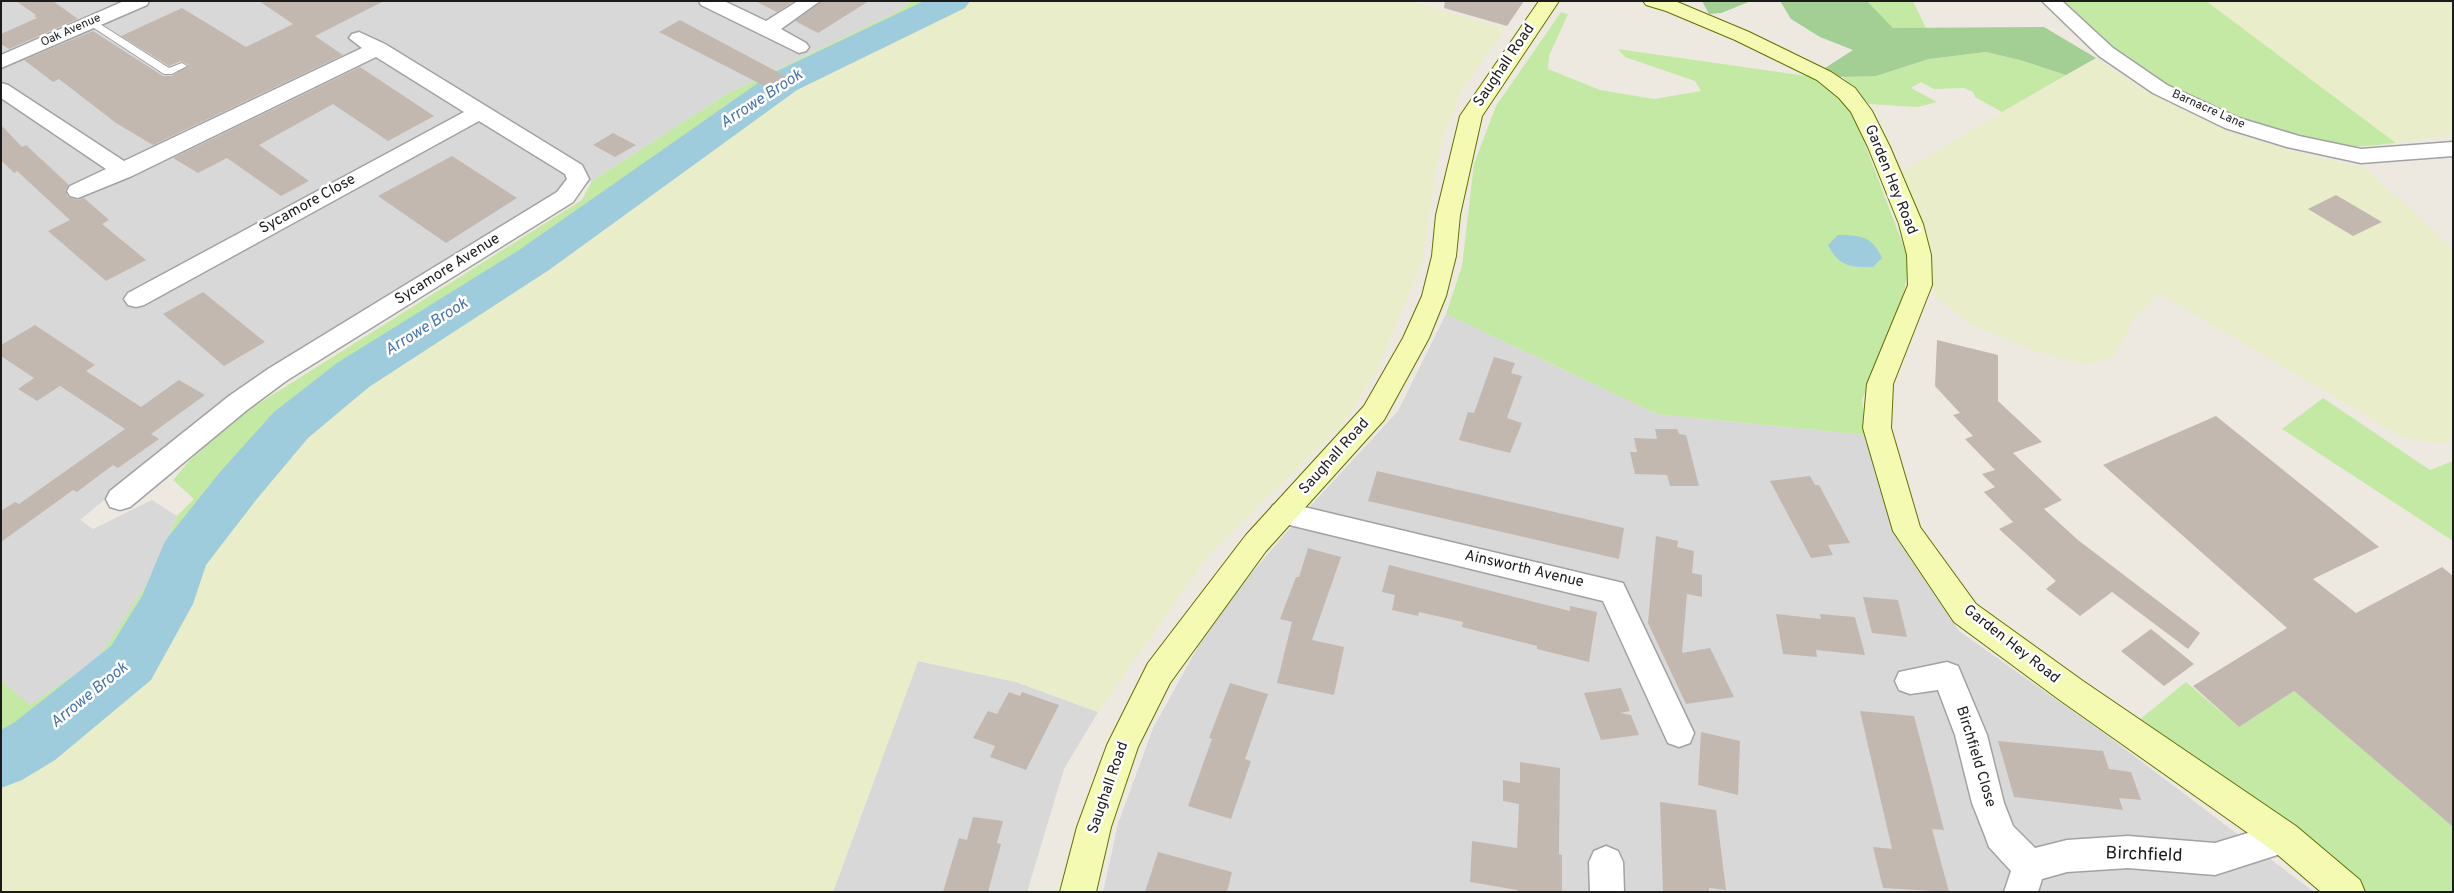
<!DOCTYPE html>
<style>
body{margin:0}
#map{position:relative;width:2454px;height:893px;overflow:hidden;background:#ede9e0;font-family:Overpass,sans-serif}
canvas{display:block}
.frame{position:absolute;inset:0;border:2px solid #1b1b1b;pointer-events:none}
</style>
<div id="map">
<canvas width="2454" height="893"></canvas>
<div class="frame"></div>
</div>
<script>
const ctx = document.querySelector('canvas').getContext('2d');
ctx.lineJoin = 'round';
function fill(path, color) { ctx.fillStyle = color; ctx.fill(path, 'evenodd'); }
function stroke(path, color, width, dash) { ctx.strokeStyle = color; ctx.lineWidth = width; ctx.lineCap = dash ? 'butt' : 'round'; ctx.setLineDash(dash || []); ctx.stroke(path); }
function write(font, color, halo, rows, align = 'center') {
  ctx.font = font + ' Overpass,sans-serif'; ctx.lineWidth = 5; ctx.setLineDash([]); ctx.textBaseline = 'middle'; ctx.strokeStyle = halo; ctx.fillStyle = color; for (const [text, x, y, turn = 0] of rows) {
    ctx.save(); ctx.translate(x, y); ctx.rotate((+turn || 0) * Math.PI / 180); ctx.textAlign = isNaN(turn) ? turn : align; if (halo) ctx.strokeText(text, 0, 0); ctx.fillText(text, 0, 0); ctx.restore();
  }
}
fill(new Path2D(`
 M1,1H912L895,13L727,94L592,181L413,284L173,443L80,520L93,529L152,500L177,516L149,580L125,620L99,658L1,725Z
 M1446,314L1657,414L1866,435L1898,541L1959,631L2109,737L2314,892H1103L1118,824L1153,728L1215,616L1291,527L1398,411Z
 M918,661L1016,682L1098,712L1064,769L1027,892H833Z`), '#d9d8d8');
fill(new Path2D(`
 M953,1H1409L1506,29L1463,87L1440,144L1422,262L1378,368L1344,422L1207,557L1098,712L1016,682L918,661L833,892H1V761L35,741L131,663L166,604L183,556L238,486L291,425L353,375L534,260L784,82Z
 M2206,1H2453V134L2396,143Z
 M2096,58L2133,83L2180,109L2231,132L2298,152L2367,169L2453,249V439L2441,444L2403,437L2158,293L2134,318L2114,356L2085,365L2026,348L1969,323L1934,295L1931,253L1901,172Z`), '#e9edca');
fill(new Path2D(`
 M912,1H953L784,82L534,260L353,375L291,425L238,486L183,556L166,604L131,663L35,741L1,761V681L30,705L99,658L149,580L177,516L194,499L173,480L189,461L242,414L582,200L592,181L727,94L895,13Z
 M1867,1H1913L1926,28H1893Z
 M2061,1H2206L2396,143C2382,144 2367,147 2354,146C2243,136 2139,80 2061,1Z
 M1561,12L1568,14L1549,56L1548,69L1600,90L1654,99L1701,91L1695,81L1625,57L1618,49L1813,77L1834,92L1853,113L1910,263L1902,300L1862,400L1866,435L1657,414L1446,314L1462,266L1474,164L1496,106ZM1828,245L1873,267C1850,268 1838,266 1828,245Z
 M1986,52L2020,60L2066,75L2002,112L1975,97L1973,92L1964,88L1934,89L1921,82L1911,88L1937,102L1918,107L1869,104L1842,76H1876L1929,59Z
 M2323,398L2430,470L2453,461V541L2282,429Z
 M2186,682L2239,727L2294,691L2453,827V892H2362L2139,720Z`), '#c3e9a4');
fill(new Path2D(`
 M1702,1H1751L1721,13L1709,14Z
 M1780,1H1867L1893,28L2044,27L2096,58L2066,75L2020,60L1986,52L1929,59L1876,76L1834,77L1825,68L1853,50L1820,37L1791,19Z`), '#a3ce94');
fill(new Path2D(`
 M1838,235C1860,235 1872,236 1882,258L1873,267C1850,268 1838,266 1828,245Z`), '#9fccdc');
fill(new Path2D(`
 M924,1H970L965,8L797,90L549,270L369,387L308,438L256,500L206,565L193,604L151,680L55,760L22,780L1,788V730L15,722L111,646L142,596L165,541L220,472L274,412L337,363L519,250L771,74Z`), '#9fccdc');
fill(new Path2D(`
 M16,1H53L78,19L9,49L1,44V34L37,18L34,16L36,15Z
 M259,1H384L315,36L343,55L153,145L116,123L59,79L53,82L24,60L93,31L163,76H172L189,65L181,61L169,66L121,36L182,8L246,47L293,24Z
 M755,1H794L777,12Z
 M822,1H869L818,33L795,21Z
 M1445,1H1524L1507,26L1444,8Z
 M680,20L785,76L776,92L659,32Z
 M360,67L434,116L388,141L333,104L259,145L309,181L281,196L227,158L198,173L173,158Z
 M1,125L22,147L26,145L69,185L65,190L68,197L78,200L84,198L109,220L102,224L146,260L106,281L48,231L70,220L17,171L14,173L1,160Z
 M613,133L636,145L615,157L593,145Z
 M452,156L517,198L446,243L378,196Z
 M2336,195L2382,222L2353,236L2308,209Z
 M203,292L265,342L224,366L163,314Z
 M35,325L95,365L86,371L141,407L179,380L205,395L151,434L159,439L118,468L113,465L77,492L73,490L1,542V511L15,502L19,504L125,429L60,386L37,401L18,389L34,378L1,356V345Z
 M1937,340L1998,355V401L2042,442L2013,453L2062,500L2044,509L2078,540L2200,633L2188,649L2112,592L2080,616L2046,589L2056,581L1999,529L2013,522L1984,492L1995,487L1982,474L1995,470L1965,439L1973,436L1953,415L1960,413L1935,386Z
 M1494,357L1515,363L1511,373L1522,376L1507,418L1522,423L1510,453L1459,440L1468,412L1474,413Z
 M2216,416L2379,547L2313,579L2356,613L2442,567L2453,576V827L2294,691L2239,727L2193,686L2287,628L2103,465Z
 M1655,429H1677L1679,434L1686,435L1699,486H1670L1667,475L1635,474L1630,452H1637L1634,438L1657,439Z
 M1377,471L1624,528L1619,559L1368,501Z
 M1810,476L1815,485H1819L1850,543L1828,545L1833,555L1811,558L1770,481Z
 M1656,536L1678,541L1677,547L1694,551L1692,573L1702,575V597L1687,594L1682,653L1710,648L1734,697L1686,704L1648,623Z
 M1308,548L1341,557L1312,640L1344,647L1334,695L1277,683L1292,622L1280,619L1296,577H1299Z
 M1389,565L1570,611V606L1597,612L1589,662L1537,649V646L1462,627L1463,622L1419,612L1418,616L1392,610L1395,595L1382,592Z
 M1863,597L1898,600L1907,637L1872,633Z
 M1776,614L1821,619L1820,614L1855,617L1865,655L1816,650L1817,657L1783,654Z
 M2151,629L2194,664L2164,686L2121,651Z
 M1230,683L1268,694L1245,759L1251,761L1231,819L1188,806L1212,739L1209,738Z
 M1621,688L1630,711L1620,713L1631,715L1639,735L1601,740L1584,693Z
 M1009,692L1020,696L1022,692L1059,705L1026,770L990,757L995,746L973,738L988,711L997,714Z
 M1860,711L1914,716L1944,830L1932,829L1949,892L1883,888L1873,847L1892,849Z
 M1701,732L1740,741L1738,795L1698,785Z
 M1998,741L2103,751L2109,769L2131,772L2141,800L2119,798L2123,810L2014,797Z
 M1520,762L1560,768L1559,854L1562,855V892H1517V890L1470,882L1472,841L1517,848L1519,804L1503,801V780L1520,783Z
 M1660,802L1716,810L1726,890L1709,888V892H1663Z
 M973,817L1003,821L997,843L1001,844L988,892H943L959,838L967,840Z
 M1158,852L1232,872L1227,892H1145Z`), '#c2b8b0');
const lane = new Path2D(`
 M92,19L169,68L182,63L187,66L172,74H164L88,24V20Z`);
const street = new Path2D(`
 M124,1H149L147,5L1,68V55Z
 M699,1H724L766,21L798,1H820L781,29L806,43L809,47L806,51L799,53L701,5Z
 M2042,1H2062L2113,48L2167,85L2239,118L2299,136L2361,149L2453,142V156L2361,163L2287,147L2225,128L2153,93L2099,56Z
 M359,32L385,44L582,165L589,179L573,202L286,381L247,410L130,507L120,510L110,507L106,499L110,491L229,396L268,369L557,192L567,179L565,174L479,121L144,305L136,307L128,305L124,299L128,293L464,112L376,57L132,176L78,198L70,196L67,191L70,186L106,169L1,98V83L8,85L124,161L362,48L349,38L352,34Z
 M1283,502L1623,583L1694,733L1690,743L1679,747L1668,743L1603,601L1273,521L1269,513L1273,505Z
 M1947,662L1958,666L1987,735L2004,803L2013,826L2035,848L2067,840L2128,836L2215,843L2284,822L2296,827L2300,838L2296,849L2215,875L2128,868L2067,872L2042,879L2038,892H2004L2011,871L1989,847L1985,836L1972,803L1955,735L1938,690L1910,694L1899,690L1895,681L1899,672Z
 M1606,846L1618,851L1623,862L1624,892H1590L1589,862L1594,851Z`);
const secondary = new Path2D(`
 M1539,1H1559L1482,116L1460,215L1456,256L1446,296L1429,338L1384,420L1266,551L1170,683L1138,747L1111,827L1096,892H1060L1077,827L1107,745L1148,663L1246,535L1364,406L1403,338L1422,296L1432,256L1436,215L1460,116Z
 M1643,1H1675L1749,32L1831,72L1855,88L1872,111L1890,147L1923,224L1931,255L1932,285L1893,384L1891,428L1920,527L1976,604L2083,681L2296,826L2360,880L2365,892H2321L2272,850L2061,701L1954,622L1893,531L1863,428L1867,384L1908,285L1907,255L1899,224L1868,147L1851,112L1839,98L1817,80L1735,40L1666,11L1646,5Z`);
stroke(lane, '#a2a2a2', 2);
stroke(street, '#a2a2a2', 3);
stroke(secondary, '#617203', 2);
fill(lane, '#fff');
fill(street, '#fff');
fill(secondary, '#f4fab1');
write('12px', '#1b1b1b', '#fff', [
 ["Oak Avenue",71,31,-24],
 ["Barnacre Lane",2208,110,24]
]);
write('15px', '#1b1b1b', '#fff', [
 ["Saughall Road",1505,66,-56],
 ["Garden Hey Road",1890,180,68],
 ["Sycamore Close",308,205,-29],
 ["Sycamore Avenue",448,270,-32],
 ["Saughall Road",1335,457,-48],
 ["Ainsworth Avenue",1524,570,13],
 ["Garden Hey Road",2011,645,38],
 ["Birchfield Close",1975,757,73],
 ["Saughall Road",1109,788,-71]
]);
write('italic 16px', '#4775ac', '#fff', [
 ["Arrowe Brook",762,100,-33],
 ["Arrowe Brook",427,328,-32],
 ["Arrowe Brook",90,696,-39]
]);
write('18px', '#1b1b1b', '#fff', [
 ["Birchfield",2144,856,2]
]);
</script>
